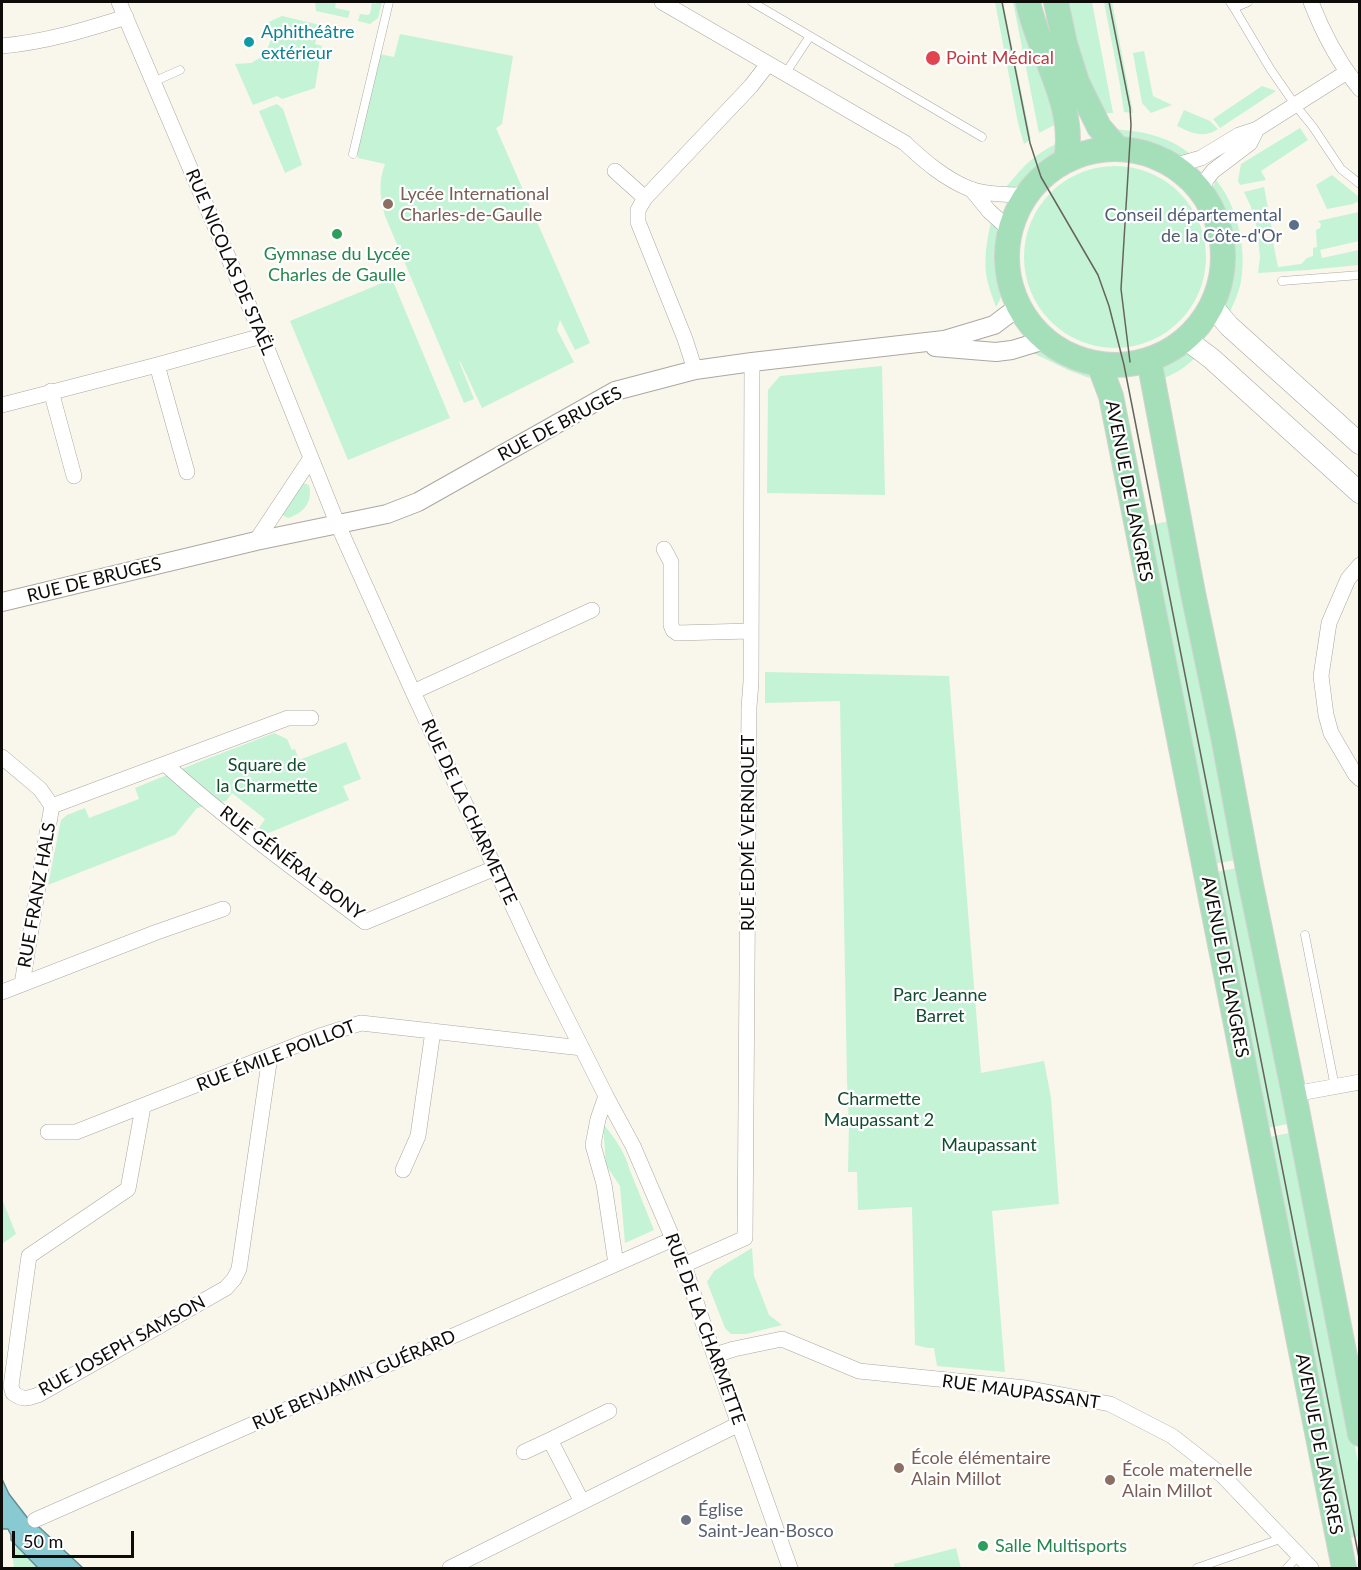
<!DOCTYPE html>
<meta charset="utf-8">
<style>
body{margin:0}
#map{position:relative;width:1361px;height:1570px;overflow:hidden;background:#f9f6ec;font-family:Lato,sans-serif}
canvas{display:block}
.frame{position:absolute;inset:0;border:3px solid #0d0c09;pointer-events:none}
.scale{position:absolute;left:12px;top:1531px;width:122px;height:27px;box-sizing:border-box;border:3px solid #0d0c09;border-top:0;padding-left:8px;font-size:18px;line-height:21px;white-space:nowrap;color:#0d0c09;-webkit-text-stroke:4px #fff;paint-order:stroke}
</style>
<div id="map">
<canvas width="1361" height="1570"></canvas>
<div class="frame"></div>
<div class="scale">50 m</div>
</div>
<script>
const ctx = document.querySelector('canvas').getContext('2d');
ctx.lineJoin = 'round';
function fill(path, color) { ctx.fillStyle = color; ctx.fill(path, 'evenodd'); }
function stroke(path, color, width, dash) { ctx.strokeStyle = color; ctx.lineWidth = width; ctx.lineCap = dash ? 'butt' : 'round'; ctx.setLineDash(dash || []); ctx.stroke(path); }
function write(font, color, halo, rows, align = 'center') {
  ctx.font = font + ' Lato,sans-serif'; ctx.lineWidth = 4.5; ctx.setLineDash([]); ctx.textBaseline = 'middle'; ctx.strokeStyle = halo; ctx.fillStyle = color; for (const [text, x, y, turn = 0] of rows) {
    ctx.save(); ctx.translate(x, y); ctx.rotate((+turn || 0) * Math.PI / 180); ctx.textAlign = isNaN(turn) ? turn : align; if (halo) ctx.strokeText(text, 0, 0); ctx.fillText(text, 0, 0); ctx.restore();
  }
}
fill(new Path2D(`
 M315,2H336L335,8L350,11L348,18L316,11Z
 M376,2H382L378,18L370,24L358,21L360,14L367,15L370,14L372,3L376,4Z
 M995,2H1003L1031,139L1024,144L1018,123Z
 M1013,2H1024L1060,122L1039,133Z
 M1065,2H1092L1113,113H1097Z
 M1104,2H1112L1133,113L1124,112L1120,85Z
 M282,16L320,25L315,44L322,46L315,88L282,99L277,96L253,105L235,64L251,63L265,55L272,37L269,22Z
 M400,34L513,56L502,124L496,128L590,343L575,350L560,320L557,330L574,362L482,408L461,363L459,361L474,399L464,403L385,216C380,198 378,182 385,164L358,158L357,153L379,54L394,57Z
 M1144,51L1153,96L1172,105L1151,113L1142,103L1133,53Z
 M1262,86L1276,91L1220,128L1213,119Z
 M277,104L283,109L302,165L285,173L259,111Z
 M1184,110L1210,121L1218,129C1204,139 1191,133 1177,126Z
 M1300,128L1308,140L1261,171L1266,180L1240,185L1238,181L1241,164Z
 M1113,129C1141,131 1170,136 1191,155L1175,158L1169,157L1148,148L1126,142Z
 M1060,142C1059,159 1052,159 1041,168C1029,178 1021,191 1004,190C1022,167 1033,155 1060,142Z
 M1024 257a91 91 0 1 1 182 0a91 91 0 1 1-182 0Z
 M1332,175L1359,197V201L1353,204L1327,209L1316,185Z
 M1216,180C1237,205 1247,248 1241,281C1239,293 1233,305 1228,316L1222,296L1228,270L1225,234L1213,197V187Z
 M1264,187L1272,229L1258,232L1251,207L1244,192Z
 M1359,212V241L1320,250L1322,258L1359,250V265L1307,270L1258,273L1260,257L1258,239L1272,237L1278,267L1301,264L1307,258L1313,256V248L1317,247L1316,230L1320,228L1321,224L1318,221Z
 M991,222L1003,231C1002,240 1000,250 1001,260C1004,280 1007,289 996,307C993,298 989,289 987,279C983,261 987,240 991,222Z
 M392,279L450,418L348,460L290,321Z
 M1043,348L1088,371L1091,373L1089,378L1068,370L1029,351Z
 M1183,353L1197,356C1187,366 1177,373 1164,378L1159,373L1167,360Z
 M882,366L885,495L767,493L768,390L780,376Z
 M303,483L309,485C313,502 304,513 288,518L281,514Z
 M1174,520L1240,859L1209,865L1142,527Z
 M765,672L949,676L981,1073L1044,1061L1051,1098L1059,1204L992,1211L1005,1372L937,1366L934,1348H928L915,1345L912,1207L858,1210L857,1172H848L849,1125L847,1080L840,701L765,703Z
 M274,733L287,739L292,750L295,749L299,760L346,742L361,779L343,786L349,800L266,834L259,828L265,819L232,793L226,801L197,808L175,835L48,885L61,820L67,815L85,808L89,818L139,799L135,788L199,762Z
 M1242,867L1293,1123L1262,1129L1211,873Z
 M603,1124C613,1135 626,1154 629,1168L654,1230L625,1243L620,1186L606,1165Z
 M1295,1132L1359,1468V1536L1343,1540L1264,1138Z
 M2,1199L16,1234L2,1244Z
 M752,1248L754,1276L769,1315L782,1325L746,1334H731L725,1328L707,1282L714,1271Z
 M17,1546L38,1568H14L12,1552Z
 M956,1548L961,1568H895L894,1564Z`), '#c5f3d6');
const water = new Path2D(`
 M2,1479L9,1494L33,1525L39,1527L83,1568H38L11,1540V1535L8,1529H2Z`);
fill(water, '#88c9d2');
stroke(water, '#639096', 1.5);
const service = new Path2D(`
 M752,2L982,137
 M1230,2L1234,8L1248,2
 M1234,8L1271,70L1296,106L1313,127L1341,169L1360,184
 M785,74L810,36
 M153,82L180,70
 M353,154L389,2
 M1282,281L1360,275
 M1305,935L1335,1087
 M1197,1568L1283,1538
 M1287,1568L1299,1555`);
const minor = new Path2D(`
 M119,2L262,336L338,525L413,692L543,971L606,1096L633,1146L673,1239L684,1265L705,1329L790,1568
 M662,2L905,143C924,161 945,179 970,189C985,194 1011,195 1027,195
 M1311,2C1323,33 1339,63 1360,89
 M2,46C45,42 85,30 126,17
 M1173,166L1201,158L1239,135L1257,129L1347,72
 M615,171L645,198
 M971,189L989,211L1010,230
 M1203,191L1206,180L1213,171L1250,143L1257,129
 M157,365L187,472
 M695,370L685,339L638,222V210L645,198L751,86L768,64
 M51,391L74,476
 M2,405L157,365L262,336
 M256,541L311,458
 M664,549L671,562V625L673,630L677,633L750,631
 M1360,565L1348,579L1329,623L1321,676L1326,715L1331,733L1355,774L1360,779
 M413,692L592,610
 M2,757L40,789L52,806L288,718H311
 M165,764C228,821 297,871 365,922L495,868
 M22,984L45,845L52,806
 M2,992L157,932L223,909
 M1294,1094L1360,1082
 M606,1096L598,1119L593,1145L604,1184L616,1264
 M143,1107L128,1189L29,1256L11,1386L13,1393C23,1400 26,1399 38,1395L226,1288L234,1279L239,1269L270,1056
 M48,1132H76L320,1036L361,1023L582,1048
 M403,1170L418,1136L433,1031
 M684,1265L745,1238L749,707L751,682L752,362
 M715,1355L734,1349L782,1339L859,1371L1026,1388L1110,1404L1172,1436L1223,1476L1311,1568
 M524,1452L550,1440
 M582,1502L550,1440L609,1411
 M35,1520L673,1239
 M450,1568L739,1424`);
const tertiary = new Path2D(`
 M935,347L996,352L1012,350L1045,340
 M2,602L256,541L387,514L418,502L615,391L695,370L752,362L944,340L994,325L1018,307`);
const secondary = new Path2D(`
 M1212,306L1229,326L1360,444
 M1187,340L1212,359L1360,493`);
const primary = new Path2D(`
 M1028,2C1039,55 1077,104 1066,160
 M1056,2L1065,44L1077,82L1099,127L1118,149
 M1007 257a108 108 0 1 1 216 0a108 108 0 1 1-216 0Z
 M1149,360L1193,593L1223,736L1250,880L1294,1094L1360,1434
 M1100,367L1111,396L1344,1568`);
stroke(service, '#aba89f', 9);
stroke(minor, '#aba89f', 16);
stroke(tertiary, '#aba89f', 20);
stroke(secondary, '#aba89f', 22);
stroke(primary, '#d3d3d3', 26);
stroke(service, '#fff', 8);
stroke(minor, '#fff', 15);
stroke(tertiary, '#fff', 18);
stroke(secondary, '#fff', 21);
stroke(primary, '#a4dfba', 24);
stroke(new Path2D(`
 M1002,2L1030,143L1041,177L1098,275L1109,306L1124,365L1360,1563
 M1109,2L1130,108L1131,125L1121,289L1130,362`), '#66645e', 1.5);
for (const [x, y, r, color] of [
 [249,42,6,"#0f9aa8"],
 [933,58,8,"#e0444e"],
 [388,204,6,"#8d6e63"],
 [1294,225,6,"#5c6f8a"],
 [337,234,6,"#2e9e5b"],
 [899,1468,6,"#8d6e63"],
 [1110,1480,6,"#8d6e63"],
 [686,1520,6,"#6b7280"],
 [983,1546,6,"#2e9e5b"]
]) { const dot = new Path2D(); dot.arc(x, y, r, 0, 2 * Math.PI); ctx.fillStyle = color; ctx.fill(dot); stroke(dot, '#fff', 2); }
write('18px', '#0d838f', '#fff', [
 ["Aphithéâtre",261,32],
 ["extérieur",261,53]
], 'left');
write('18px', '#be3a42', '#fff', [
 ["Point Médical",946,58]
], 'left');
write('18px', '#785e54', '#fff', [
 ["Lycée International",400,194],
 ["Charles-de-Gaulle",400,215],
 ["École élémentaire",911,1458],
 ["Alain Millot",911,1479],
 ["École maternelle",1122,1470],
 ["Alain Millot",1122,1491]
], 'left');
write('18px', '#4e5e75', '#fff', [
 ["Conseil départemental",1282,215],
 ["de la Côte-d'Or",1282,236]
], 'right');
write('18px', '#27864d', '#fff', [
 ["Gymnase du Lycée",337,254],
 ["Charles de Gaulle",337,275],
 ["Salle Multisports",995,1546,"left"]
]);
write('18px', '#0d0c09', '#fff', [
 ["RUE NICOLAS DE STAËL",230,262,67],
 ["RUE DE BRUGES",560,424,-28],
 ["AVENUE DE LANGRES",1129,491,79],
 ["RUE DE BRUGES",94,580,-14],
 ["RUE DE LA CHARMETTE",469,812,65],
 ["RUE EDMÉ VERNIQUET",748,833,-90],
 ["RUE GÉNÉRAL BONY",292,863,37],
 ["RUE FRANZ HALS",37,895,-80],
 ["AVENUE DE LANGRES",1225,967,79],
 ["RUE ÉMILE POILLOT",276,1056,-21],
 ["RUE DE LA CHARMETTE",705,1329,70],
 ["RUE JOSEPH SAMSON",122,1346,-29],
 ["RUE BENJAMIN GUÉRARD",354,1380,-24],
 ["RUE MAUPASSANT",1021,1392,8],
 ["AVENUE DE LANGRES",1319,1444,79]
]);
write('18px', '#124c2f', '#fff', [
 ["Square de",267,765],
 ["la Charmette",267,786],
 ["Parc Jeanne",940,995],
 ["Barret",940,1016],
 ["Charmette",879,1099],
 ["Maupassant 2",879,1120],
 ["Maupassant",989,1145]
]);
write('18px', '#5b616d', '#fff', [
 ["Église",698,1510],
 ["Saint-Jean-Bosco",698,1531]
], 'left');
</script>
